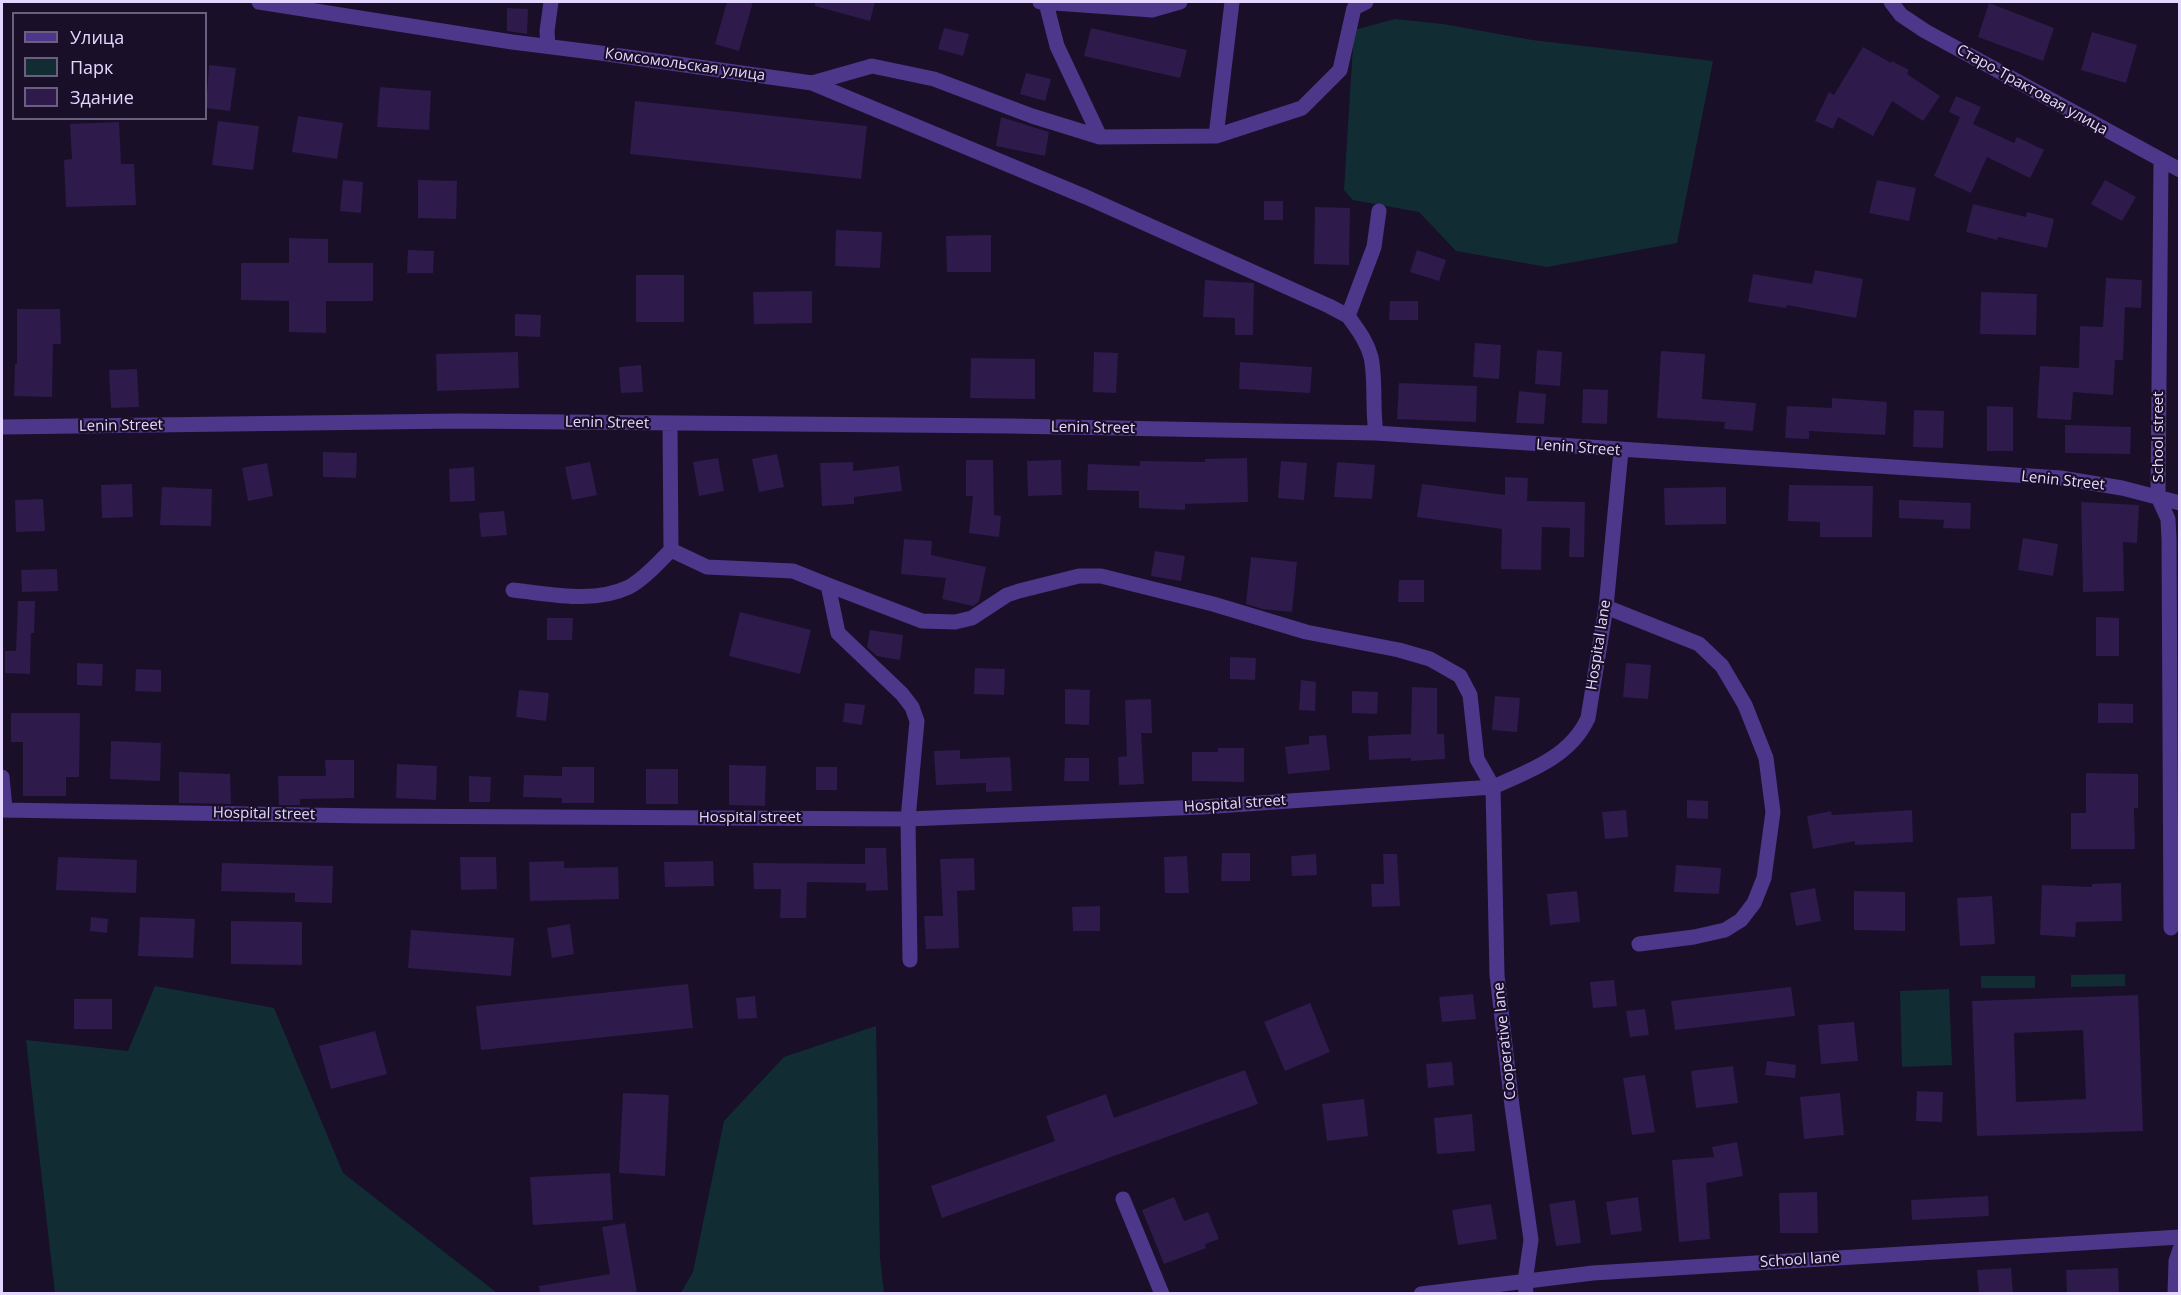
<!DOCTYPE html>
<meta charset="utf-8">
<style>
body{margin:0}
#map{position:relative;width:2181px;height:1295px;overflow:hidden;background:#190f29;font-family:"Open Sans",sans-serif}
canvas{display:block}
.frame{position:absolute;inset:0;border:3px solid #e4d7ff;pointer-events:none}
.legend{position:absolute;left:12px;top:12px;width:195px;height:108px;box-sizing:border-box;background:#190f29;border:2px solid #6a5f7f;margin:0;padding:8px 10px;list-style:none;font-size:18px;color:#e4d7ff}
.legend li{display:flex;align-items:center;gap:12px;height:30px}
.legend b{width:30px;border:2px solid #6a5f7f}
</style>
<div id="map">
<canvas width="2181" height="1295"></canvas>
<div class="frame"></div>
<ul class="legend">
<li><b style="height:8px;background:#4c378a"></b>Улица</li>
<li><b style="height:16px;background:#112d33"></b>Парк</li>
<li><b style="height:16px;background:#2e1a4b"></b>Здание</li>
</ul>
</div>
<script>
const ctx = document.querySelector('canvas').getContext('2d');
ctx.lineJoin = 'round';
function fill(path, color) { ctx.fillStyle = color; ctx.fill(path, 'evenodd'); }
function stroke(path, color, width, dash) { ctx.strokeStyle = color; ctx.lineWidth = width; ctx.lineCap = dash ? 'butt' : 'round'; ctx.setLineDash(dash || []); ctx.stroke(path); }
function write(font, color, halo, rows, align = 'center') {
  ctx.font = font + ' "Open Sans",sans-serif'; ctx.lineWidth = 4.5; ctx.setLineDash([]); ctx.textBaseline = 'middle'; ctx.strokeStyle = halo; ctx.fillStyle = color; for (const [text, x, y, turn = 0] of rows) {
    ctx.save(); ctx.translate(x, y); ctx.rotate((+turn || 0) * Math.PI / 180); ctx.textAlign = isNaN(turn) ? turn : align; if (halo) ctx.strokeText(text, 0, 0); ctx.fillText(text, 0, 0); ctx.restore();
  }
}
fill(new Path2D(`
 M1395,19L1443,24L1532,40L1713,61L1677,243L1547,267L1456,251L1419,212L1353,200L1344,190L1354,30Z
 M2125,974V986L2071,987V975Z
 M1981,976H2035V988H1981Z
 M155,986L274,1008L343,1173L497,1293H55L26,1040L128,1051Z
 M1949,989L1952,1065L1902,1067L1900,991Z
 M876,1026L880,1258L884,1293H681L693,1272L724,1121L784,1057Z`), '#112d33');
fill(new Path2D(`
 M727,2H753L739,51L715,44Z
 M815,2H875L870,21L815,6Z
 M1989,3L2054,28L2043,61L1978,37Z
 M507,8L528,9L527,34L507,31Z
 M944,28L969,34L963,56L938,49Z
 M1091,28L1187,50L1180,78L1084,56Z
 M2092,32L2137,45L2126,83L2081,70Z
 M1863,47L1891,63L1892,61L1909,70L1907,74L1940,96L1923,121L1892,101L1873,136L1838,117L1833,129L1815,121L1829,92L1834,95Z
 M209,65L236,68L230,111L206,108Z
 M1026,73L1051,79L1045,101L1020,94Z
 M380,87L431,91L429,130L377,127Z
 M1956,96L1981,107L1973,124L2014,143L2017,137L2044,150L2030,178L1987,157L1971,193L1934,176L1960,117L1949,112Z
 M635,101L867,126L861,179L630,154Z
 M298,116L343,123L337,159L292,152Z
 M1001,117L1049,132L1045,156L996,146Z
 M218,121L259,126L253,170L212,165Z
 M119,122L121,164H134L136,205L66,207L64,160L72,159L70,124Z
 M343,180L363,182L361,213L340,211Z
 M418,180L457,181L456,219L418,218Z
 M1877,180L1916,188L1909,221L1869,213Z
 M2105,180L2136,197L2122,221L2091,204Z
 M1264,201H1283V220H1264Z
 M1973,204L2026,217L2027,212L2054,219L2047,248L1998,237L1997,240L1966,232Z
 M1315,207L1350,208L1349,265L1314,264Z
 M836,230L882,232L880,268L835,266Z
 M991,235V272H947L946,236Z
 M289,238L328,239V263H373V301H326V333L289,332V301L241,300V263H289Z
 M408,250L434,251L433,273H407Z
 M1417,250L1446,260L1439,281L1410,272Z
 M1815,270L1863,279L1856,318L1787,305L1786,308L1748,302L1753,274L1812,284Z
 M636,275H684V322H636Z
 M2106,278L2142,280L2141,308L2125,307L2123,360H2115L2113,395L2073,392L2071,420L2037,418L2040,366L2079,368L2080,326L2103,327Z
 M1205,280L1254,283L1253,335H1235V318L1203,317Z
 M812,291V323L754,324L753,292Z
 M1981,292L2037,294L2036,335L1980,334Z
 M1390,301H1418V320H1389Z
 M17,309H60L61,344H53L52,397L14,396L15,364H17Z
 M515,314L541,315L540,337L515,336Z
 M1475,343L1501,345L1499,379L1473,377Z
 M1537,350L1562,352L1560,386L1535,384Z
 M1661,351L1705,354L1702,399L1756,403L1753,431L1724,429L1725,422L1657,418Z
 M518,352L519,388L437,391L436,354Z
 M1094,352L1118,353L1116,393L1093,392Z
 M971,358L1035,359V399L970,398Z
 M1240,362L1312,367L1310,393L1239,389Z
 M641,365L643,392L621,393L619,367Z
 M137,369L139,407L111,408L109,370Z
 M1399,383L1477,386L1476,422L1397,419Z
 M1583,389L1608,390L1607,424L1582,423Z
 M1519,391L1546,394L1544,424L1516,423Z
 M1832,398L1887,402L1885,435L1809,431V439L1785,438L1787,406L1832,408Z
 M1987,406L2013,407V451H1987Z
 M1914,410L1944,411L1943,448L1913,447Z
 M2065,425L2131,427L2130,454L2065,453Z
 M323,452L357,453L356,478L323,477Z
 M777,454L784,487L759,492L752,459Z
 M718,458L724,491L699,496L693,462Z
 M1247,458L1248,502L1185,504V510L1139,508V491L1087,490L1088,464L1140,466V461L1205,462V459Z
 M966,460H993L994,515L1001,516L999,537L969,533L973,496H966Z
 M1061,460L1062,495L1028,496L1027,461Z
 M1281,461L1307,463L1304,500L1278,498Z
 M590,462L597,495L572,500L565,467Z
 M853,462V471L899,466L902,491L854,497V504L822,506L820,463Z
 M1337,462L1375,465L1372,499L1334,497Z
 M267,463L273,496L248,501L242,468Z
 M474,467L475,501L450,502L449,469Z
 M1505,477L1528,478L1527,501L1585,502L1584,557H1569L1570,528L1542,527L1541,570L1501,569L1502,529L1417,517L1422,484L1505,495Z
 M132,484L133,517L102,518L101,485Z
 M1789,485L1873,486L1872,537H1820V522L1788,521Z
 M162,487L212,489L211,526L160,525Z
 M1726,487V524L1665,525L1664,488Z
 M43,499L45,531L16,532L15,500Z
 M1899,500L1971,503L1970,529L1943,528L1944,520L1899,518Z
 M2081,502L2139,505L2137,543L2123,542L2124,591L2083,592Z
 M504,511L507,535L481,537L479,513Z
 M2023,538L2058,544L2053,576L2018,570Z
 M904,539L932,541L931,555L986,567L979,602L973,606L942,599L946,578L901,574Z
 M1155,551L1185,556L1181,581L1151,576Z
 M1251,557L1297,562L1292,612L1262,609L1246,604Z
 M57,569L58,591L22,592L21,570Z
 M1399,580H1424V602H1398Z
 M18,601H35L34,633H31L30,674L5,673V651H16Z
 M740,612L811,630L800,674L729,656Z
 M2096,617L2119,618V656H2096Z
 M547,618H573L572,640H547Z
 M870,630L903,635L900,660L877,656L867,647Z
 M1230,657L1256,658L1255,680L1230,679Z
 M77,663L103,664L102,686L77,685Z
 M1626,663L1651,665L1648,699L1623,697Z
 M975,668L1005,669L1004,695L974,694Z
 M136,669L161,670V692L135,691Z
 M1301,680L1316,682L1315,711L1299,710Z
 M1412,687L1437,688V734H1444L1445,759L1411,761V758L1369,760L1368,736L1411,734Z
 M1065,689L1090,690L1089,725L1065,724Z
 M519,690L549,693L546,721L516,717Z
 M1352,691L1378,692L1377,714L1352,713Z
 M1495,696L1520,698L1517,732L1492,730Z
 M1151,699L1152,733H1141L1144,784L1119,785L1118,757L1127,756L1125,700Z
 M845,703L865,705L862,725L843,722Z
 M2098,703L2133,704V723H2098Z
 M11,713H80L79,777H66V796H23V742H11Z
 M1326,735L1330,770L1288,774L1285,747L1309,744V736Z
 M111,741L161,743L160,781L110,779Z
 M1218,748H1244V782L1192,781V752H1218Z
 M960,750V759L1010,757L1012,791L986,792V783L936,785L934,751Z
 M1065,758H1089V781H1064Z
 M325,760H354V798L300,799V805H279L278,776H326Z
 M397,764L437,766L436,800L396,798Z
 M729,765L766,766L765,806L729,805Z
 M562,767H594V803H562V798L523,797L524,775L562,776Z
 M816,767H837V790H816Z
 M646,769H678V804H646Z
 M179,772L230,774L231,804L179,803Z
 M2086,773L2138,774V808H2134L2135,849H2071V813H2086Z
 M469,776L491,777L490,802H469Z
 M1687,800L1708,801V819L1687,818Z
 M1626,810L1628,837L1605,839L1602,812Z
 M1912,810L1913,842L1855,845V841L1813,849L1807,816L1831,811L1832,815Z
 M865,848H886L888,890L866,891V883L807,882L806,918H780L781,889H754L753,863L865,864Z
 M1222,853H1250V881H1221Z
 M1316,854L1317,875L1292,876L1291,856Z
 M1383,854H1397L1400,906L1372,907L1371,884H1384Z
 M1187,856L1189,893H1165L1164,857Z
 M58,857L137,860L136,893L56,890Z
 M460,857H496L497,889L461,890Z
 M974,858L975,890L957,891L959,948L926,949L924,916H943L940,859Z
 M564,861V868L618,867L619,899L530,901L529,862Z
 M713,861L714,886L665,887L664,862Z
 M222,863L333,866L332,903L295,902V893L221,891Z
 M1676,865L1721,868L1719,894L1674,892Z
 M2121,883L2122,921L2076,922L2075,937L2040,935L2042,885L2092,887V884Z
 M1815,888L1821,921L1796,926L1790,893Z
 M1577,891L1580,922L1550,925L1547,894Z
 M1854,891L1905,892V931L1854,930Z
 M1992,896L1995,944L1960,946L1957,898Z
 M1100,906V931H1073L1072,907Z
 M91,917L108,919L107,933L90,931Z
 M140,917L195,919L193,958L138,956Z
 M231,921L302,922V965L231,964Z
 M570,924L574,954L552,958L547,928Z
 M411,930L514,938L511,976L408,968Z
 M1614,980L1617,1006L1593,1008L1590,982Z
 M688,984L693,1028L481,1050L476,1006Z
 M1791,987L1795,1016L1675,1030L1671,1001Z
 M1473,994L1476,1019L1442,1022L1439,997Z
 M2138,995L2143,1131L1977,1136L1972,1001ZM2083,1030L2086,1099L2016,1102L2014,1033Z
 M755,996L757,1018L738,1019L736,998Z
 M74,999H112V1029H74Z
 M1310,1003L1330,1052L1285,1071L1264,1022Z
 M1645,1009L1649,1035L1630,1037L1626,1011Z
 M1854,1022L1858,1061L1821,1064L1818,1025Z
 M375,1031L387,1074L331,1089L319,1046Z
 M1767,1061L1796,1065L1795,1078L1765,1075Z
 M1452,1062L1454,1085L1428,1088L1426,1064Z
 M1733,1066L1738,1103L1696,1108L1691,1071Z
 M1245,1070L1258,1104L942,1218L931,1186L1055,1141L1046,1116L1106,1094L1114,1118Z
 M1645,1075L1655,1132L1632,1135L1623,1078Z
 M1917,1091L1943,1092L1942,1122L1916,1121Z
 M623,1093L669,1095L665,1176L619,1173Z
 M1840,1093L1844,1135L1804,1139L1800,1097Z
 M1364,1099L1368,1136L1327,1141L1322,1104Z
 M1472,1114L1475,1151L1437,1154L1434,1118Z
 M1737,1142L1743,1176L1706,1183L1710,1239L1679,1242L1672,1160L1714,1157L1712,1147Z
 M610,1173L613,1220L533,1225L530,1177Z
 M1817,1192L1818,1233H1780L1779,1193Z
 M1988,1196L1989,1216L1912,1220L1911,1200Z
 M1174,1197L1184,1221L1208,1212L1219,1239L1205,1244L1206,1248L1164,1264L1142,1210Z
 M1638,1197L1642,1231L1611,1235L1606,1202Z
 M1575,1200L1581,1243L1556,1246L1549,1204Z
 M1491,1204L1497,1239L1458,1245L1452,1210Z
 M625,1223L637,1293H540L539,1286L610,1274L602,1227Z
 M2011,1268L2013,1293H1979L1977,1270Z
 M2118,1268L2119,1293H2067L2066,1270Z`), '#2e1a4b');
stroke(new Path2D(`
 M259,2L512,42L600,53L812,83L872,66L934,79L1032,116L1100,137L1216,136L1232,2
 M1040,2L1152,10L1180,2
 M1891,2L1901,15L1925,31L2180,170
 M1046,3L1057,46L1100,137
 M548,46L547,31L551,2
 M812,83L1086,197L1329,306L1348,316
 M1216,136L1302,108L1340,70L1354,8L1366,2
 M2161,161L2158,497L2168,519L2169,539L2171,928
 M2,427L458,421L1010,426L1376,433L2061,478L2122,488L2180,503
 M1376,433C1372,408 1376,380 1371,357C1367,341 1357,329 1348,316L1374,247L1379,211
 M671,550L707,567L793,571L828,585L838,633L902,694L912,707L917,721L908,819L910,960
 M828,585L922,621L955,622L972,618L1007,595L1019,591L1079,576H1101L1213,604L1306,632L1399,650L1430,659L1460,676L1470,695L1477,759L1493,787L1497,975L1512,1106L1531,1240L1525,1282L1526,1294
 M513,590C551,594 593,604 629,587C644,579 659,562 671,550L670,424
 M1606,607L1699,644L1722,666L1745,705L1766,758L1773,812L1764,878L1754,903L1741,920L1725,930L1694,937L1639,944
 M2,777L5,809
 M2,810L368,816L908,819L1202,807L1493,787C1530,771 1571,756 1588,718L1606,607L1621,451
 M1123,1199L1162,1294
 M1421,1294L1593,1273L2180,1237
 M2175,1294L2176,1261L2180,1249`), '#4c378a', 15);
write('15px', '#e4d7ff', '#190f29', [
 ["Комсомольская улица",685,65,8],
 ["Старо-Трактовая улица",2032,90,29],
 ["Lenin Street",607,423,1],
 ["Lenin Street",121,426,-1],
 ["Lenin Street",1093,428,1],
 ["School street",2159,437,-90],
 ["Lenin Street",1578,448,4],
 ["Lenin Street",2063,481,6],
 ["Hospital lane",1599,645,-81],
 ["Hospital street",1235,804,-4],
 ["Hospital street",264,814,1],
 ["Hospital street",750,818],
 ["Cooperative lane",1505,1041,-96],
 ["School lane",1800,1260,-4]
]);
</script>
